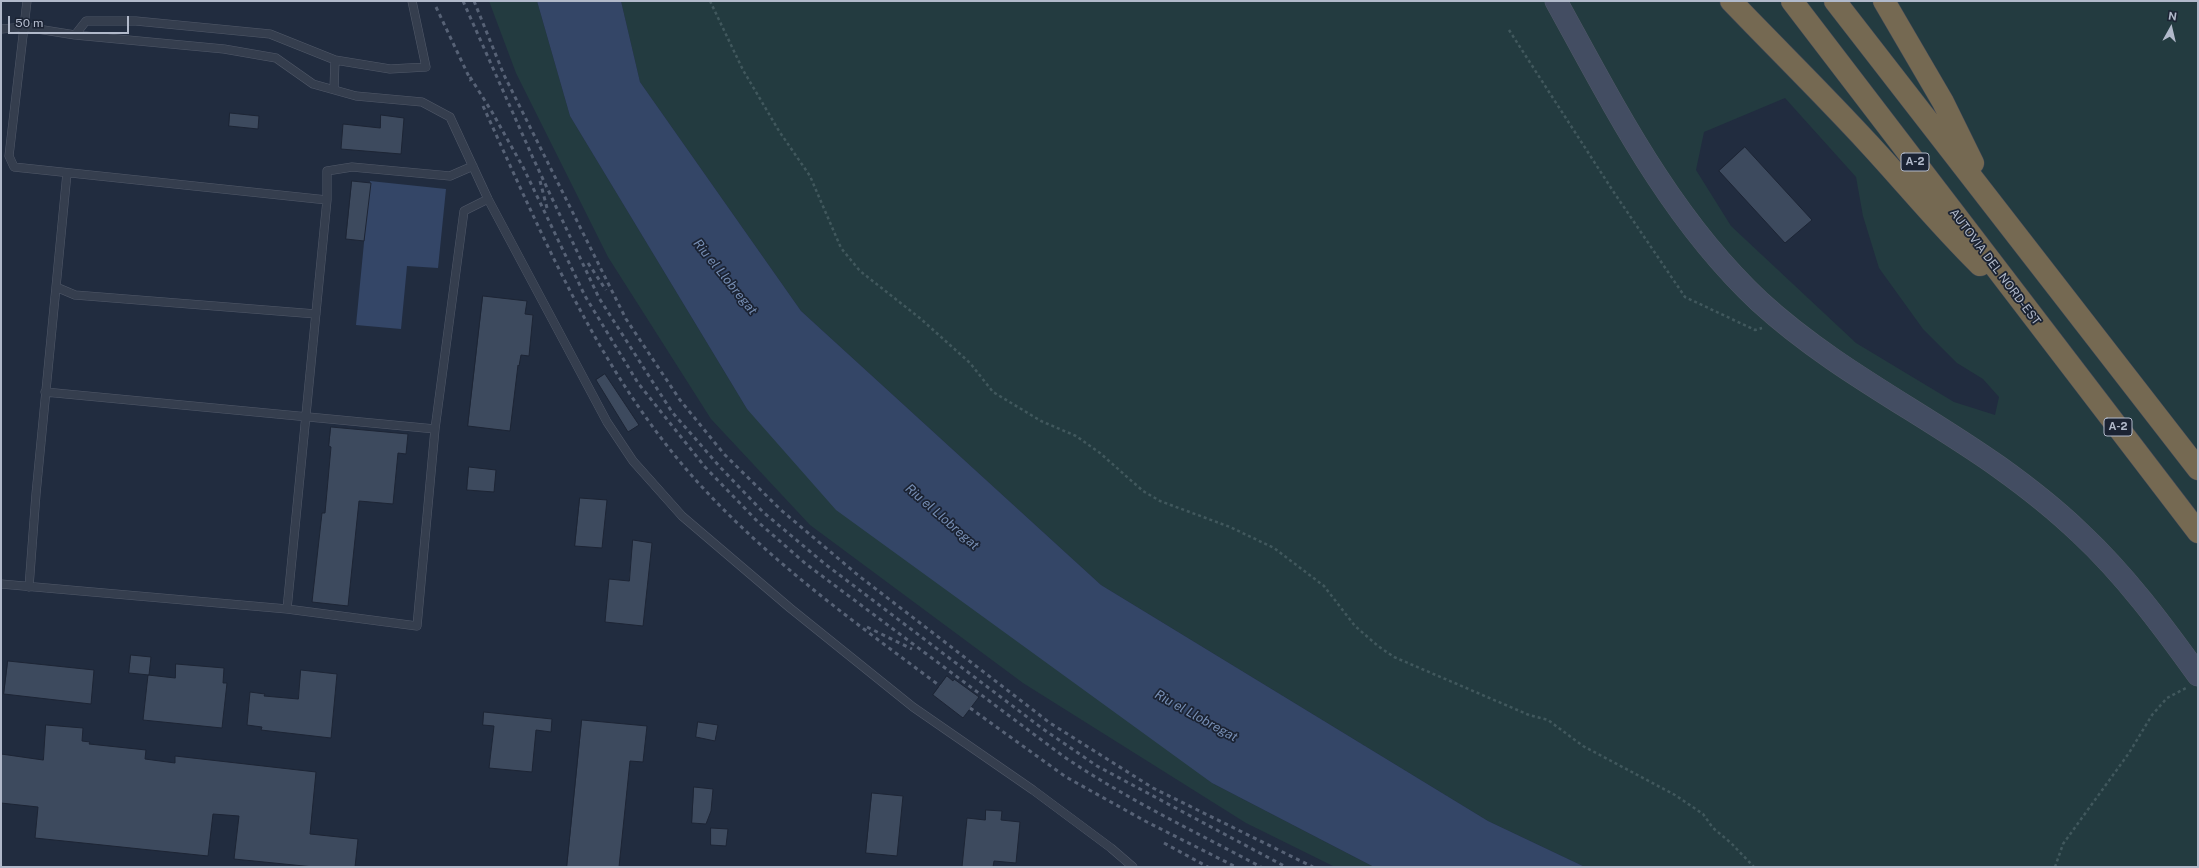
<!DOCTYPE html>
<style>
body{margin:0}
#map{position:relative;width:2199px;height:868px;overflow:hidden;background:#212c3f;font-family:"Public Sans",sans-serif}
canvas{display:block}
.frame{position:absolute;inset:0;border:2px solid #b1b9ca;pointer-events:none}
.north{position:absolute;left:2151px;top:8px;width:40px;height:40px;-webkit-text-stroke:3px #1b2333;paint-order:stroke;rotate:8deg;font-size:11px;font-weight:700;line-height:16px;text-align:center;color:#b1b9ca}
.north::after{content:'';display:block;margin:auto;width:14px;height:18px;background:#b1b9ca;clip-path:polygon(50% 0,100% 100%,50% 72%,0 100%)}
.scale{position:absolute;left:8px;top:16px;width:121px;height:18px;box-sizing:border-box;border:2px solid #b1b9ca;border-top:0;padding-left:5px;font-size:12px;line-height:14px;white-space:nowrap;color:#b1b9ca;-webkit-text-stroke:3px #1b2333;paint-order:stroke}
</style>
<div id="map">
<canvas width="2199" height="868"></canvas>
<div class="frame"></div>
<div class="north">N</div>
<div class="scale">50 m</div>
</div>
<script>
const ctx = document.querySelector('canvas').getContext('2d');
ctx.lineJoin = 'round';
function fill(path, color) { ctx.fillStyle = color; ctx.fill(path, 'evenodd'); }
function stroke(path, color, width, dash) { ctx.strokeStyle = color; ctx.lineWidth = width; ctx.lineCap = dash ? 'butt' : 'round'; ctx.setLineDash(dash || []); ctx.stroke(path); }
function write(font, color, halo, rows, align = 'center') {
  ctx.font = font + ' "Public Sans",sans-serif'; ctx.lineWidth = 3.5; ctx.setLineDash([]); ctx.textBaseline = 'middle'; ctx.strokeStyle = halo; ctx.fillStyle = color; for (const [text, x, y, turn = 0] of rows) {
    ctx.save(); ctx.translate(x, y); ctx.rotate((+turn || 0) * Math.PI / 180); ctx.textAlign = isNaN(turn) ? turn : align; if (halo) ctx.strokeText(text, 0, 0); ctx.fillText(text, 0, 0); ctx.restore();
  }
}
fill(new Path2D(`
 M489,1H537L570,116L747,409L1212,783L1374,867H1335L1246,823L1023,683L810,525L711,419L608,257L516,73Z
 M621,1H2198V867H1585L1488,821L1101,585L801,311L640,82ZM1785,98L1856,177L1863,216L1879,268L1923,329L1957,363L1983,379L1999,397L1995,415L1954,402L1856,343L1731,226L1696,170L1704,132Z`), '#233b40');
fill(new Path2D(`
 M537,1H621L640,82L801,311L1101,585L1488,821L1585,867H1374L1212,783L836,510L747,409L570,116Z
 M370,181L446,189L438,268L407,266L401,329L356,325Z`), '#344667');
const building = new Path2D(`
 M230,113L259,116L258,129L229,126Z
 M381,115L404,118L401,154L341,149L343,124L380,128Z
 M1745,147L1812,220L1785,243L1719,171Z
 M352,181L371,183L364,241L346,239Z
 M483,296L527,301L525,314L533,315L529,356L521,355L519,366L518,365L510,431L468,426Z
 M605,374L639,425L628,432L596,380Z
 M331,427L408,434L406,454L398,453L393,504L359,501L348,606L312,602L322,513H325L331,447L329,446Z
 M469,467L496,470L494,492L467,490Z
 M580,498L607,500L602,548L575,546Z
 M633,540L652,543L643,626L605,622L609,579L629,581Z
 M131,655L151,657L149,675L129,673Z
 M8,661L94,670L91,704L4,694Z
 M176,664L224,668L223,683H227L222,728L143,720L148,675L175,678Z
 M301,670L337,674L331,738L261,730L262,727L247,725L250,692L265,694L264,696L298,699Z
 M947,676L953,681L954,679L979,697L963,718L933,695Z
 M484,712L552,719L551,732L536,730L532,772L489,768L494,726L483,725Z
 M582,720L647,726L643,762L630,761L619,867H567Z
 M698,722L718,725L715,741L696,737Z
 M46,725L83,728L82,741L90,742L89,744L146,750L145,759L175,763V756L316,772L310,834L358,839L355,867H314L234,859L239,816L213,814L208,856L35,838L38,807L1,803V754L43,760Z
 M694,787L713,789L711,811L706,824L692,823Z
 M872,793L903,796L897,856L866,853Z
 M986,810L1002,811L1001,820L1020,822L1016,863L994,861L993,867H962L967,818L985,820Z
 M711,828L728,829L726,846L711,845Z`);
fill(building, '#3d4a5e');
stroke(building, '#1d2535', 1);
const lane = new Path2D(`
 M27,1L9,156L14,167L327,200
 M1,29L25,27L75,35L224,49L276,58L313,84L356,96L422,102L450,117L488,199L607,422L633,461L682,516L790,608L913,707L1033,790L1111,848L1133,867
 M75,35L86,21H136L270,34L335,60L390,69L426,67L412,1
 M334,89L335,60
 M56,287L75,295L316,314
 M45,392L435,429
 M1,584L287,609L417,626L435,429L464,211L488,199
 M29,587L36,494L67,173
 M287,609L327,200V171L352,167L450,176L473,166`);
const secondary = new Path2D(`
 M1556,1C1615,108 1670,218 1760,302C1832,368 1920,411 1999,467C2027,487 2055,509 2080,533C2125,575 2162,625 2198,675`);
const highway = new Path2D(`
 M1731,1C1777,49 1824,95 1869,144C1906,184 1941,227 1980,265
 M1792,1L2198,532
 M1835,1L2198,469
 M1884,1L1943,102L1973,163`);
stroke(lane, '#515969', 9);
stroke(secondary, '#515969', 23);
stroke(highway, '#3e4656', 23);
stroke(new Path2D(`
 M710,1L743,70L779,131L810,176L841,248L860,271L921,319L970,363L993,392L1041,421L1076,436L1100,453L1143,491L1160,501L1230,527L1274,548L1324,586L1355,626L1378,646L1394,657L1529,715L1548,720L1583,746L1675,795L1703,814L1713,828L1731,843L1754,867
 M1509,30L1613,191L1685,297L1755,330L1762,328
 M2055,867L2063,844L2129,753L2152,715L2167,698L2186,688`), '#41585d', 2.5, [3, 3]);
stroke(lane, '#353e4e', 8);
stroke(secondary, '#434d62', 22);
stroke(highway, '#756952', 22);
stroke(new Path2D(`
 M463,1L533,158L599,298L672,412L720,467L763,512L825,564L1043,729L1097,766L1286,867
 M474,1L504,75L626,319L680,400L724,454L781,510L859,576L1050,723L1153,788L1313,867
 M436,7L471,81
 M470,77L492,112L523,167L585,296L638,383L705,467L758,522L806,564L1063,756C1126,799 1194,831 1261,867
 M483,106C544,239 602,379 703,488C773,564 857,624 940,686
 M540,181L547,208
 M588,263L606,290
 M867,627L912,649
 M970,708L1066,777L1145,821L1236,867
 M1164,843L1208,867`), '#576276', 3, [4, 4]);
for (const [x, y, w] of [
 [1915,162,28],
 [2118,427,28]
]) { const box = new Path2D(); box.roundRect(x - w / 2, y - 9, w, 18, 3); ctx.fillStyle = '#1b2333'; ctx.fill(box); stroke(box, '#b1b9ca', 1); }
write('bold 11px', '#b1b9ca', null, [
 ["A-2",1915,162],
 ["A-2",2118,427]
]);
write('12px', '#b1b9ca', '#1b2333', [
 ["AUTOVIA DEL NORD-EST",1995,267,53]
]);
write('italic 13px', '#768eb4', '#1b2333', [
 ["Riu el Llobregat",725,277,51],
 ["Riu el Llobregat",942,517,41],
 ["Riu el Llobregat",1196,716,29]
]);
</script>
